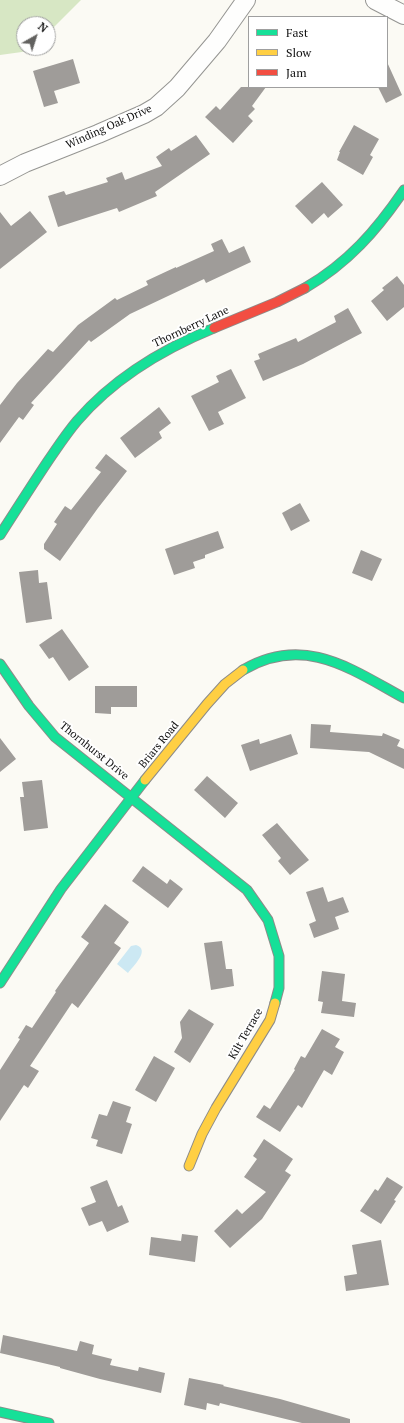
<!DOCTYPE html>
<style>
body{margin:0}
#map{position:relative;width:404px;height:1423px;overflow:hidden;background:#fbfaf4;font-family:"PT Serif",serif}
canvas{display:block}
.legend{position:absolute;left:248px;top:16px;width:140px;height:72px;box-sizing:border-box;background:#fff;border:1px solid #9f9f9f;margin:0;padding:5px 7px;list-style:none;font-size:12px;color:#0f0f0f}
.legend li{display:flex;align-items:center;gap:8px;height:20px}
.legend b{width:20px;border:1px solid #9f9f9f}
.north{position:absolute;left:16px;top:16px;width:40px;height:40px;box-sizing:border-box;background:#fff;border:1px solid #9f9f9f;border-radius:50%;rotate:39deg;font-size:11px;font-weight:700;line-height:16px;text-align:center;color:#0f0f0f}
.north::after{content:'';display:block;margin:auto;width:14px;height:18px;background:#62615f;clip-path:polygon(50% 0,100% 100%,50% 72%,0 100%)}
</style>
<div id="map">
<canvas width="404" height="1423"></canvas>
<ul class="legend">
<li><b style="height:5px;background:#16e098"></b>Fast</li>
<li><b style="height:5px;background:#ffcf43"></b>Slow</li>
<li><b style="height:5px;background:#f24e42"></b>Jam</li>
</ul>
<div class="north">N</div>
</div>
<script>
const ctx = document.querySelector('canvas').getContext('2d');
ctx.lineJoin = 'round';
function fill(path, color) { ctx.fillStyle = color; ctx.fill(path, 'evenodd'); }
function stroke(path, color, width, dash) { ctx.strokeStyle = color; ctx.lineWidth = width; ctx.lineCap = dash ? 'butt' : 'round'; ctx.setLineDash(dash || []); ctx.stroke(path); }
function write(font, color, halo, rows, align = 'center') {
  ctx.font = font + ' "PT Serif",serif'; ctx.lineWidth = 4; ctx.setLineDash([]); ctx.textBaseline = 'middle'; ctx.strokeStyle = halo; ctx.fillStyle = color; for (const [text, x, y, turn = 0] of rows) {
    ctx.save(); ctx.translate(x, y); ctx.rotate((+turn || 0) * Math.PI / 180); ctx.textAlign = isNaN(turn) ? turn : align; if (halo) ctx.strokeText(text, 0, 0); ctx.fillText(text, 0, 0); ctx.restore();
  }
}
fill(new Path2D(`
 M0,0H81L48,33V24H24V48H33L29,51L0,55Z`), '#d7e7c4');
fill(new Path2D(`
 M136,945C151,950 133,966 128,973L117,964L131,946Z`), '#cce8f3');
fill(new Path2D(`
 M73,59L80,83L54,91L58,103L44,107L33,71Z
 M387,62L402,95L386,103L378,87H387Z
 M241,87H266L252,106L255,109L248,116L253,121L233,143L205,117L216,106L220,110Z
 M354,125L379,139L370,155L373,157L363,175L337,160L340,152H339Z
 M196,135L210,154L155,192L157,196L119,212L117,208L58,227L48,196L64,191L66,195L108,182L106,178L122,172L125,180L162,166L156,157L169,148L171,151Z
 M322,182L343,205L328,218L324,213L312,224L295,206Z
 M30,211L47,232L0,269V212L11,226Z
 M222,239L229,253L244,246L251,262L206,283L204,279L130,314L91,342L89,340L31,403L34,405L23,420L19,417L0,443V405L17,383L48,349L53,352L78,325L115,298L117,300L148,285L146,281L176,267V268L214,251L211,244Z
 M397,276L404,285V307L387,321L371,301L384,290L382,288Z
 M348,308L362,333L303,364L263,381L254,361L260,359L258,354L296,338L298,342L336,322L334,316Z
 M231,369L246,398L218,412L224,424L209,431L191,396L219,382L216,376Z
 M159,407L171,423L159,432L162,438L135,458L120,438Z
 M106,454L127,471L98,508L60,561L44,549V544L57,524L54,522L65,506L71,510L101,472L95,468Z
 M300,503L310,521L291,531L282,513Z
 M218,531L224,548L205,555V558L193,562L195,568L174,575L165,549Z
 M361,550L382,559L372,581L352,573Z
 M38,570L39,583L47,582L52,619L26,623L19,572Z
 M62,629L89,667L69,681L53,657L49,659L39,645Z
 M95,686H137V707H111V714L95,713Z
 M311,724L331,725L330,732L382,736L383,733L400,740L397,746L404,749V769L369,752L310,748Z
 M291,734L298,754L250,771L241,745L259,739L260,744Z
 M0,738L16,759L0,772Z
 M207,776L238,803L225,818L194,790Z
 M42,780L48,828L24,831L20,797H24L22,782Z
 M277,823L309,860L290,875L278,861L281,858L262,835Z
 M143,866L167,884L170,879L183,889L168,908L132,881Z
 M323,887L328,902L343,897L349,912L335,917L339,929L314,938L309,924L316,921L306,892Z
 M105,904L129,922L114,943L121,948L78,1008L72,1003L30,1066L39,1071L28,1088L24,1085L0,1121V1070L20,1039L18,1038L26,1025L32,1028L56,992L55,991L89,943L81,937Z
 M222,941L226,969H232L234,986L211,990L204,943Z
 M322,971L345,974L342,1001L356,1003L354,1017L321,1013L323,1002L318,1001Z
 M189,1009L214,1024L190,1063L174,1052L182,1038L180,1022Z
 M322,1029L340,1039L335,1047L344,1052L332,1075L324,1070L302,1108L298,1105L280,1132L256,1117L264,1105L270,1109L295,1070L294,1069L301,1056L305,1058Z
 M154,1056L175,1068L156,1102L135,1090Z
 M113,1101L131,1107L126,1122L132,1124L122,1154L96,1146L98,1140L91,1138L99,1114L107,1116Z
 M264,1139L293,1159L285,1171L291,1175L262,1219L230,1248L214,1231L237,1209L242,1214L266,1192L244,1177L257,1159L253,1156Z
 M387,1177L403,1187L394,1200L396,1201L381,1224L360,1211L375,1189L378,1191Z
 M107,1180L118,1207L122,1205L129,1222L107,1232L102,1221L89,1226L81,1208L96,1202L90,1187Z
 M182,1234L198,1236L195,1262L149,1255L151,1237L181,1241Z
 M381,1240L389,1285L346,1291L344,1276L357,1274L352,1245Z
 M3,1335L77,1351L80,1341L94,1345L92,1354L112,1359L110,1365L138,1371L139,1367L165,1373L161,1393L100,1379L60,1368V1367L0,1353Z
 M189,1378L224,1385L223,1386L280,1399L350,1419V1423H302L220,1403L219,1406L207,1403L206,1410L184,1405Z`), '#9f9c99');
const street = new Path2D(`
 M375,0L404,15
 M0,176L25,163L98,134L144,114L156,107L177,88L217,41L246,0`);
const fast = new Path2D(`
 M305,288C348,263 376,231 404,190
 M0,535C16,510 32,485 48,461C57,448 66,434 77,421C113,379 163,349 214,328
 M0,664L29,706L55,737L247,890L268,920L279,956V988L275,1003
 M243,670C304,634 351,669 404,698
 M0,983L61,889L145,780
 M0,1412L49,1423`);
const slow = new Path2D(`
 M145,780L207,704L225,684L243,670
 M189,1166L202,1134L216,1108L270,1020L275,1003`);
const jam = new Path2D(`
 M214,328L277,302L305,288`);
stroke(street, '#959592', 20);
stroke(fast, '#8c8b89', 11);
stroke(slow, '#8c8b89', 11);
stroke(jam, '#8c8b89', 11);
stroke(street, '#fefefd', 18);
stroke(fast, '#16e098', 9);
stroke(slow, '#ffcf43', 9);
stroke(jam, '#f24e42', 9);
write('11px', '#0f0f0f', '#fff', [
 ["Winding Oak Drive",109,127,-24],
 ["Thornberry Lane",191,327,-25],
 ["Briars Road",159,745,-51],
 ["Thornhurst Drive",94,751,39],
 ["Kilt Terrace",246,1034,-60]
]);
</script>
